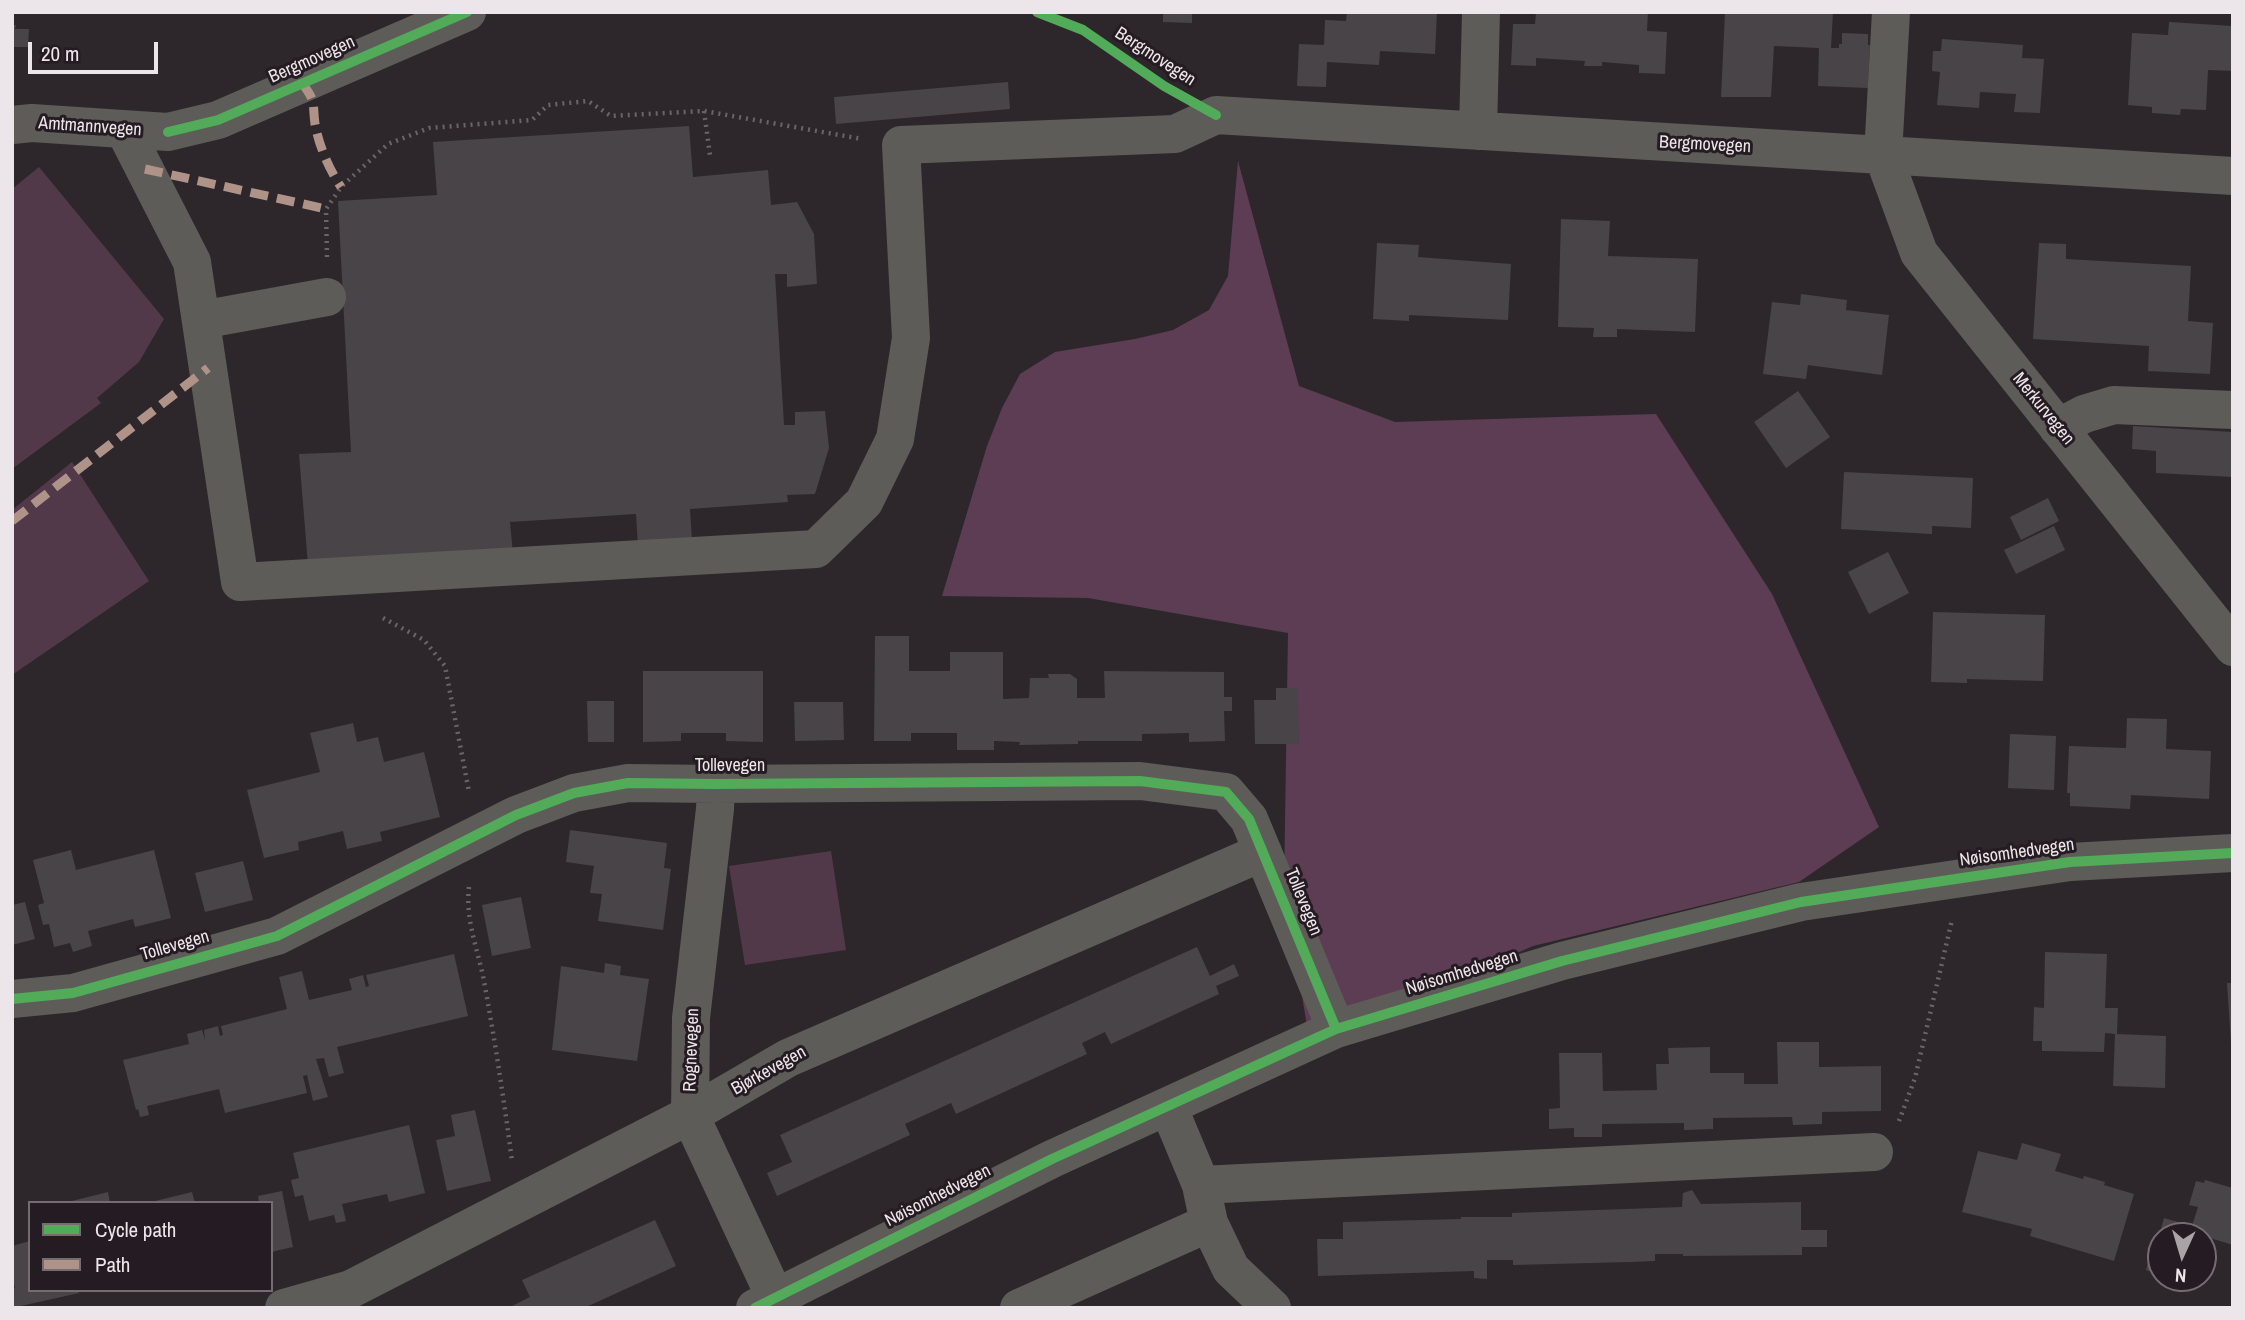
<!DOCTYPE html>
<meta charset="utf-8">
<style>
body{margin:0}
#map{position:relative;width:2245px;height:1320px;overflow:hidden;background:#2d272b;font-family:"Archivo Narrow",sans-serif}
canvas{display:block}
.frame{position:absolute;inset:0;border:14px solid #ece5e9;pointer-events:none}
.legend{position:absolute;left:28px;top:1201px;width:245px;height:91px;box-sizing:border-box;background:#251b22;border:2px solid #756c72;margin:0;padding:9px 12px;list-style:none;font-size:21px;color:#ece5e9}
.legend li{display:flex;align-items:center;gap:14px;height:35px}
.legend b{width:35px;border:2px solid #756c72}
.north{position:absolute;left:2147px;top:1222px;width:70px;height:70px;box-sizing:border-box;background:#251b22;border:2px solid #756c72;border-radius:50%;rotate:184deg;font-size:19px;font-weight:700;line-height:28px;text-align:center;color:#ece5e9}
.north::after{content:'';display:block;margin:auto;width:24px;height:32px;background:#a9a2a6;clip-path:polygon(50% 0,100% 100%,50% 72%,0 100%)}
.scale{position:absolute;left:28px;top:42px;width:130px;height:32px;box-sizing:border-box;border:4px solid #ece5e9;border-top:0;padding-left:9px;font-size:21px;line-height:24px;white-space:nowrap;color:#ece5e9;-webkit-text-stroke:5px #251b22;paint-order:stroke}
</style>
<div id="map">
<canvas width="2245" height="1320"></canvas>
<div class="frame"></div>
<ul class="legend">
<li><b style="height:9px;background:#51ab58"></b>Cycle path</li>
<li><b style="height:9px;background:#af9288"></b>Path</li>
</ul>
<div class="north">N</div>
<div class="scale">20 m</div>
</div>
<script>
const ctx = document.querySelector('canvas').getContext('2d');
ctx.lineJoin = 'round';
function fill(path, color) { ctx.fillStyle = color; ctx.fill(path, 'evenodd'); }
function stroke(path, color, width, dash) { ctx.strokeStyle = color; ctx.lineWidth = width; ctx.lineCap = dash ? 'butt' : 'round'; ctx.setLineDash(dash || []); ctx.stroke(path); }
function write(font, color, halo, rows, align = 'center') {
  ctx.font = font + ' "Archivo Narrow",sans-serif'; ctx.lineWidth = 6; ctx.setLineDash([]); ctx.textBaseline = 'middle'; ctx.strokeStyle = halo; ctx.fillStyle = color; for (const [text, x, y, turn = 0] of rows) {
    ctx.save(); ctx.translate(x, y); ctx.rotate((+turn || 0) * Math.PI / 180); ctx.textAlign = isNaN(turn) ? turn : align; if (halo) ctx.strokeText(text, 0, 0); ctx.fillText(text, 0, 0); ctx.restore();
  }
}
fill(new Path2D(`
 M39,167L164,319L139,362L97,398L101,403L12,469V189Z
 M72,462L149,581L12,675V510Z
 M831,851L846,950L745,965L729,866Z`), '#52394a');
fill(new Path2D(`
 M1238,161L1299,386L1395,422L1656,414L1772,594L1879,827L1799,882L1533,946L1310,1044L1284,887L1288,633L1088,598L942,596L987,446L1002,408L1020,374L1055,352L1135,339L1173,330L1209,310L1228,276Z`), '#5d3d54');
fill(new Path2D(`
 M1163,12H1192V23L1163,22Z
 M1347,12H1437L1435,54L1380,51L1379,65L1327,62L1326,87L1297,86L1299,44L1324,45L1325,20L1346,21Z
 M1536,12H1648L1647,31L1667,32L1665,74L1639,73V65L1602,62V66H1584L1585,61L1536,58V66L1511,65L1513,24H1535Z
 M1725,12H1833L1831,48H1839V44H1842V33L1868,34V45H1870L1868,88L1818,86L1819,48L1774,46L1771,97H1721Z
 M2169,22L2233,26V71L2208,70L2206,110L2181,109L2180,115L2152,113V107L2128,105L2132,33L2168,35Z
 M12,25H16L15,29H29L28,47H12Z
 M1942,39L2023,45L2022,58L2044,59L2040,113L2014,112L2016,94L1980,92L1979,108L1937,105L1940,72L1932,71L1933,51H1941Z
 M1008,82L1010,109L836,124L834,97Z
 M689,126L693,177L768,170L771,205L797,202L814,234L817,284L787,287V274H775L784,425H795V412L825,411L829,448L815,494L787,495L788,502L690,509L692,541L638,546L636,514L510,522L513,554L308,565L299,454L351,452L338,201L437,195L433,142Z
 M1561,219L1610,221L1608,256L1698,259L1695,332L1617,329V337H1593L1594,328L1558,327Z
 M1377,243L1419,245L1418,257L1511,264L1508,320L1409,315V321L1373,319Z
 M2039,243L2066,244V259L2191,266L2188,321L2213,323L2210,374L2148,371L2149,346L2033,339Z
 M1801,294L1847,300L1846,310L1889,315L1882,375L1808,365L1806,379L1763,374L1772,302L1800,305Z
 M1798,391L1830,437L1786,468L1754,422Z
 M2133,426L2233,432V477L2156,473V451L2132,449Z
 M1844,472L1973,478L1971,528L1932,526V534L1841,529Z
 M2048,498L2059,521L2021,540L2010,517Z
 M2054,526L2065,550L2016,574L2004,550Z
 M1888,552L1909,593L1869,614L1848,572Z
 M1933,612L2045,615L2043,681L1967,679V683L1931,682Z
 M875,636H909V671H950V652H1003V699L1029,698L1030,678H1049L1048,674H1070L1077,679V698H1105L1104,671L1224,672V697H1232V711H1224L1225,741L1189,742V733L1142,734V741H1078V744L1019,745L1020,742L994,741V750H957V733H911V741H874Z
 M643,671H763V742L726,741V733H681V741L643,742Z
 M1276,688H1298L1299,744H1255L1254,700H1276Z
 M587,701H614V742H588Z
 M794,702H843L844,740L795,741Z
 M2127,718L2167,719L2166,749L2211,751L2209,799L2131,795L2130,809L2070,806V793H2067L2069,746L2126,748Z
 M353,723L357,742L378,737L384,762L424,752L440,817L380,832L382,841L347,849L343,831L298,842L299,850L264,858L247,790L320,772L310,733Z
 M2010,734L2056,736L2054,790L2008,788Z
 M570,830L667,843L664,868L671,869L663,930L598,921L602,894L590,893L594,866L566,862Z
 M71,850L76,870L154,850L171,918L135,927L133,919L88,931L92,946L73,952L70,943L54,947L49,924L43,925L38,905L44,903L33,860Z
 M243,861L253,900L205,912L195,873Z
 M521,897L531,948L492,956L482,905Z
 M25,902L35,939L12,945V905Z
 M1197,947L1210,976L1234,964L1239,976L1216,986L1219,994L1111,1044L1105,1032L1082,1043L1087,1054L956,1114L951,1103L905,1124L910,1135L777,1196L767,1173L792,1162L780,1135Z
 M2045,952L2107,954L2105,1008H2118L2117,1034L2166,1036L2165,1088L2113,1086L2115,1034L2105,1033L2104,1052L2042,1051V1041H2033L2034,1007L2044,1008Z
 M454,954L468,1016L337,1047L344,1073L329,1077L324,1058L316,1059L328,1097L313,1101L307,1075L303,1076L307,1093L225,1113L219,1089L147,1106L149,1115L140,1117L138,1109L136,1110L123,1060L189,1044L187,1034L202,1030L205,1040L204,1030L218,1026L220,1036L223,1035L221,1026L287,1009L279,977L302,971L309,1000L352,990L349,979L363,975L366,987L369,986L366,975Z
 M605,963L621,966L620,975L649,979L637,1061L552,1050L561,966L604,973Z
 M2227,983H2233V1044H2231Z
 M1777,1042H1819V1067L1881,1066V1111L1822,1112V1124L1793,1125L1792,1117L1713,1118V1129L1684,1130V1123L1602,1124V1137H1574V1128L1549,1129V1109L1560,1108L1559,1053H1602L1603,1091L1657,1090L1656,1064H1669L1668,1048L1710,1047V1073H1744V1084H1778Z
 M475,1110L491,1181L447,1191L436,1140L455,1136L451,1115Z
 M409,1125L425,1193L389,1202L387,1194L342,1204L346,1221L336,1223L334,1215L309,1221L303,1195L295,1197L291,1180L299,1178L293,1153Z
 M2022,1143L2061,1154L2055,1171L2083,1179L2084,1176L2105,1182L2104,1185L2134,1194L2114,1261L2030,1236L2032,1229L1962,1212L1978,1151L2017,1160Z
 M2205,1180L2233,1188V1245L2190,1232L2198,1207L2189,1205L2196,1181L2204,1183Z
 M1692,1190L1701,1204L1801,1202V1230H1827V1247H1802V1255L1683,1256V1254H1655V1261L1631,1262L1513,1265V1260H1487V1279L1474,1278V1271L1318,1276L1317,1239H1343V1222L1461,1219V1217H1512V1213L1682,1207L1683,1193Z
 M282,1191L293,1247L271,1252V1203H259L258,1196Z
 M108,1192L110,1203H69L68,1202Z
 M192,1192L195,1203H151V1202Z
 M2164,1218L2185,1224L2182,1236H2159Z
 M655,1220L676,1266L584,1308H508L530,1297L522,1280Z
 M2155,1236L2161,1237V1275L2146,1270Z
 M30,1241V1290H78L79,1293L12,1308V1289L15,1288L12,1277V1246Z`), '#484447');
stroke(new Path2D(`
 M704,111L710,155
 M327,257L326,209L341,187L388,144L429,128L532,120L548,105L588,101L611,116L704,111L862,139
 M383,618L424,640L445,666L469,792
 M469,887C465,919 478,950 484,981C495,1041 504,1100 512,1161
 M1899,1121L1915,1078L1952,920`), '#686664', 4.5, [2, 5]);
stroke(new Path2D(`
 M1891,12L1883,155L1919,253L2233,647
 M12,125L32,123L168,132L218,120L467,12
 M124,129L192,262L240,582L816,549L864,502L895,439L911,338L901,145L1175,134L1216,115L2233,176
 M1478,131L1481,12
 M201,320L327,297
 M2058,428L2084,414L2114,405L2233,410
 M716,784L715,809L691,1018L690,1115L775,1297
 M12,999L73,993L277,936L516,815L574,793L628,783L716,784L1140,781L1226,792L1249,819L1336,1029
 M1168,1106L1201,1185L1209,1223L1231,1269L1272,1308
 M1201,1185L1874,1152
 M284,1308L351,1289L690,1115L788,1058L1263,852
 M755,1308L1052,1159L1336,1029L1562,961L1801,902L2070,862L2233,853
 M1019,1308L1209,1223`), '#5d5c58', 38);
stroke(new Path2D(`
 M302,83C317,103 312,102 315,124C319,146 329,169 341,187
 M145,169L326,209
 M12,521L208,368`), '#af9288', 9, [18, 9]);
stroke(new Path2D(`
 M1037,12L1083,30L1164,86L1216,115
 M168,132L218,120L467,12
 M12,999L73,993L277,936L516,815L574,793L628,783L716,784L1140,781L1226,792L1249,819L1336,1029
 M755,1308L1052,1159L1336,1029L1562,961L1801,902L2070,862L2233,853`), '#51ab58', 10);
write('18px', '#ece5e9', '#251b22', [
 ["Bergmovegen",1155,57,33],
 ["Bergmovegen",312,60,-24],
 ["Amtmannvegen",90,127,4],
 ["Bergmovegen",1705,145,3],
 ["Merkurvegen",2043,409,51],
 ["Tollevegen",730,766],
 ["Nøisomhedvegen",2017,853,-8],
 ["Tollevegen",1303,902,68],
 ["Tollevegen",175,946,-16],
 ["Nøisomhedvegen",1462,973,-17],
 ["Rognevegen",692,1050,-88],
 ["Bjørkevegen",769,1071,-29],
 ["Nøisomhedvegen",938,1196,-27]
]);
</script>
